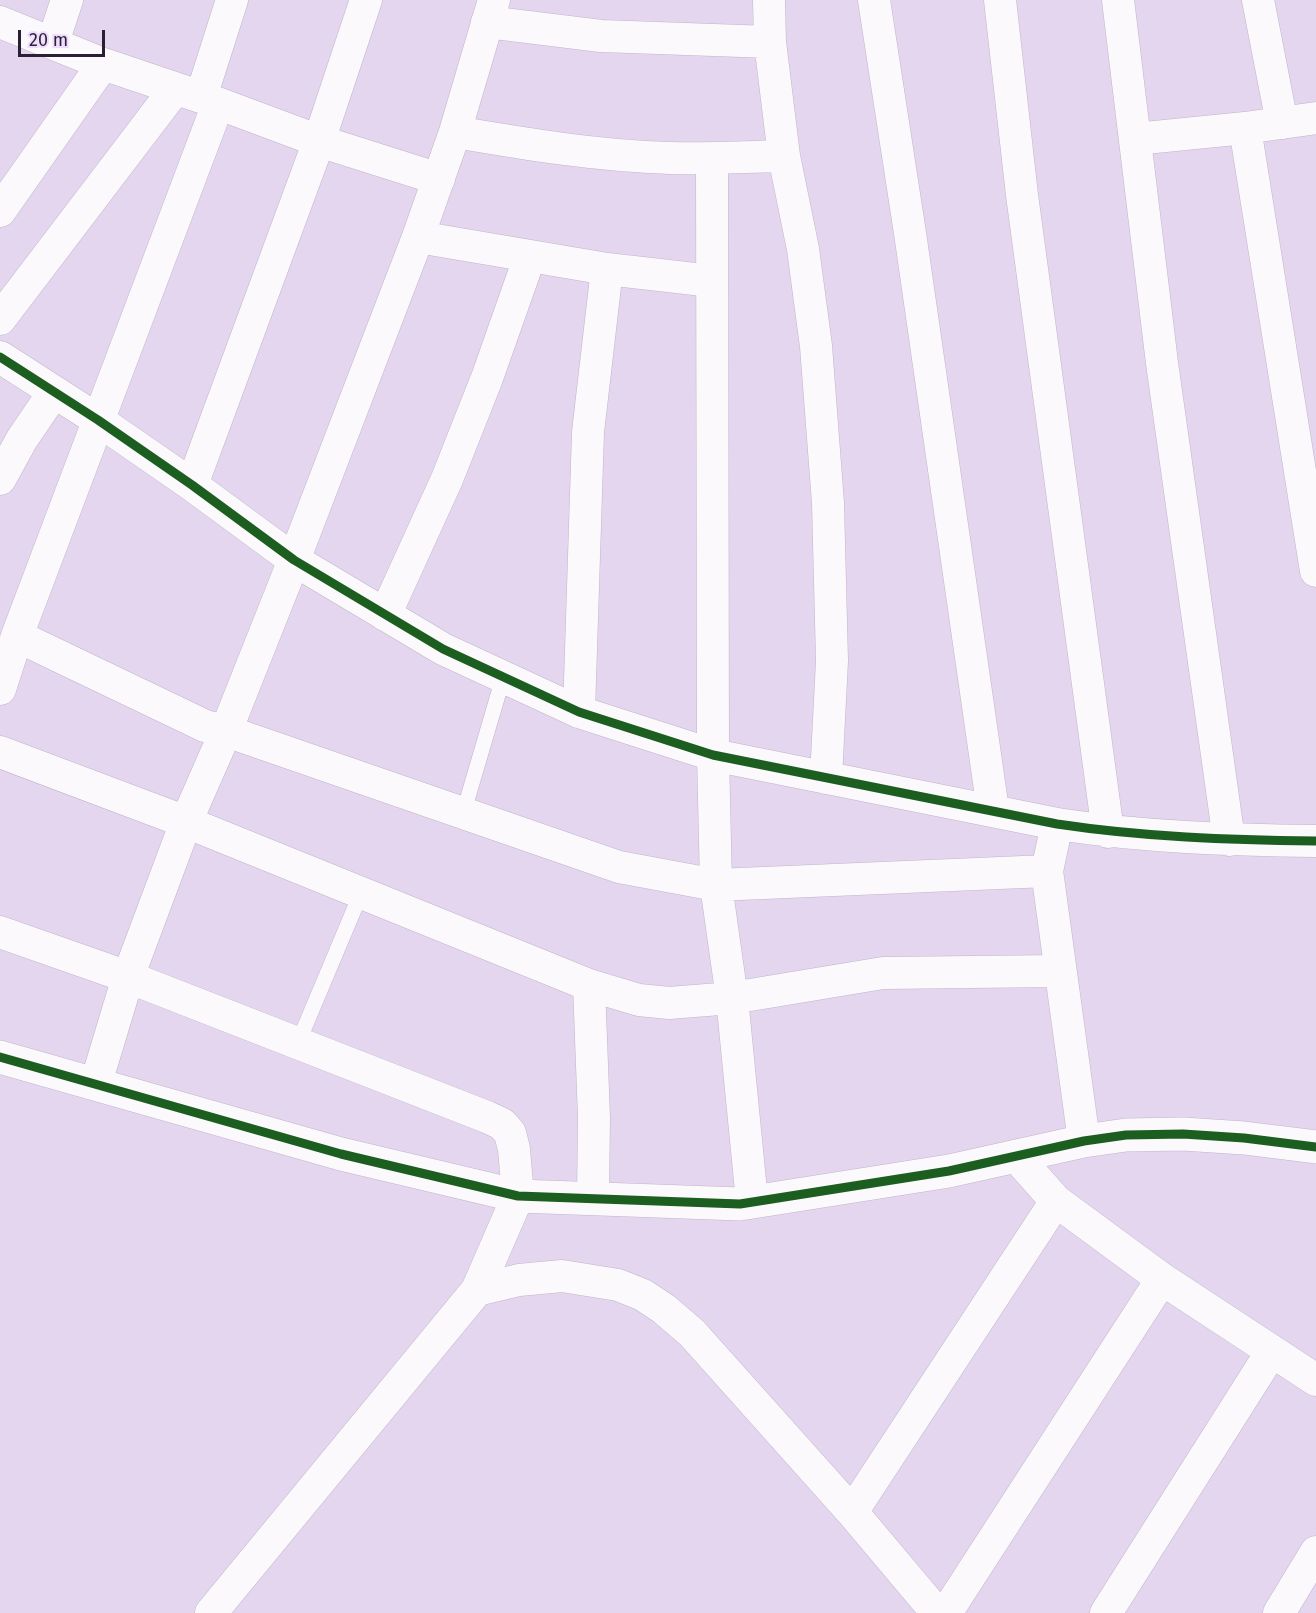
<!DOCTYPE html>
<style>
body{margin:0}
#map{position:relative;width:1316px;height:1613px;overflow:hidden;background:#e3d6ee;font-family:"Fira Sans",sans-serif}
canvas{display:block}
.scale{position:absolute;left:18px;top:30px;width:87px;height:27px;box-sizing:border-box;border:3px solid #2b1f35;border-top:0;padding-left:8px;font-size:18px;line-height:21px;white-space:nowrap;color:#2b1f35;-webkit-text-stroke:4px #eedcfe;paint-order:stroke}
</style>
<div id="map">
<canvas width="1316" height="1613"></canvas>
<div class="scale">20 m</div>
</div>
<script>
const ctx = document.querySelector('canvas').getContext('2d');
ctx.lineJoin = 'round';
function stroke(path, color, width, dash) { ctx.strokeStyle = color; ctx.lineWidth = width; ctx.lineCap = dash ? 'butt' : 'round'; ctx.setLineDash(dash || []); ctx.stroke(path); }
const lane = new Path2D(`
 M463,814L503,678
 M298,1043L361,893`);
const street = new Path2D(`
 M769,0L770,42L784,156L803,249L816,346L828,503L832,661L826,778
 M874,0L910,233L993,810
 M1000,0L1022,195L1108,832
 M1118,0L1162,363L1229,840
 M1258,0L1282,123
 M0,22L103,64L201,97L319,141L439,179
 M487,22L601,36L770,42
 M53,42L67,0
 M201,97L232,0
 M1245,128L1316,571
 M455,132C526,144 598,156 670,158C708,159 746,157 784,156
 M1135,139L1245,128L1316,118
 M712,159L713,755L716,885L732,998L752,1201
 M0,211L103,64
 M418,237L607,269L712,281
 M0,319L175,89
 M0,357L98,420L192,485L294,560L443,649L579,712L713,755L1057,824C1143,837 1229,840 1316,841
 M0,479L22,439L54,392
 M192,485L319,141L366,0
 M385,615L447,479L487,378L530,256
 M17,636L205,726L226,731L619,867L716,885L1047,871
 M0,689L17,636L218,104
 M579,712L588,432L607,269
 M0,752L186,822L589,985L639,1000L669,1003L732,998L883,973L1060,971
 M1057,824L1047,871L1084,1141
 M0,932L128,977L487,1117L502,1124L510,1133L514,1149L518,1196L477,1290
 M589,985L594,1118L593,1198
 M96,1083L128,977L186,822L226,731L294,560L418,237L455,132L494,0
 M1016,1156L1056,1201L1162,1279L1316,1380
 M852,1512L1056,1201
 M211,1613L477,1290L519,1280L562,1276L618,1285L643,1295L664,1309L692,1333L852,1512L937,1613
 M946,1613L1162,1279
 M1106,1613L1272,1351
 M1279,1613L1316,1552`);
const secondary = new Path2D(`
 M0,1057L341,1154L518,1196L740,1204L949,1171L1084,1141L1126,1135L1183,1134L1244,1138L1316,1147`);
stroke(lane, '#c0b4ca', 16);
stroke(street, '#c0b4ca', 33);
stroke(secondary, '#c0b4ca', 34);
stroke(lane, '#fbf9fc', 15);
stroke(street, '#fbf9fc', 32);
stroke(secondary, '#fbf9fc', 33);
stroke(new Path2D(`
 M0,357L98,420L192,485L294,560L443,649L579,712L713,755L1057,824C1143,837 1229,840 1316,841
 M0,1057L341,1154L518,1196L740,1204L949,1171L1084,1141L1126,1135L1183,1134L1244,1138L1316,1147`), '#1b5e20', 9);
</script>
